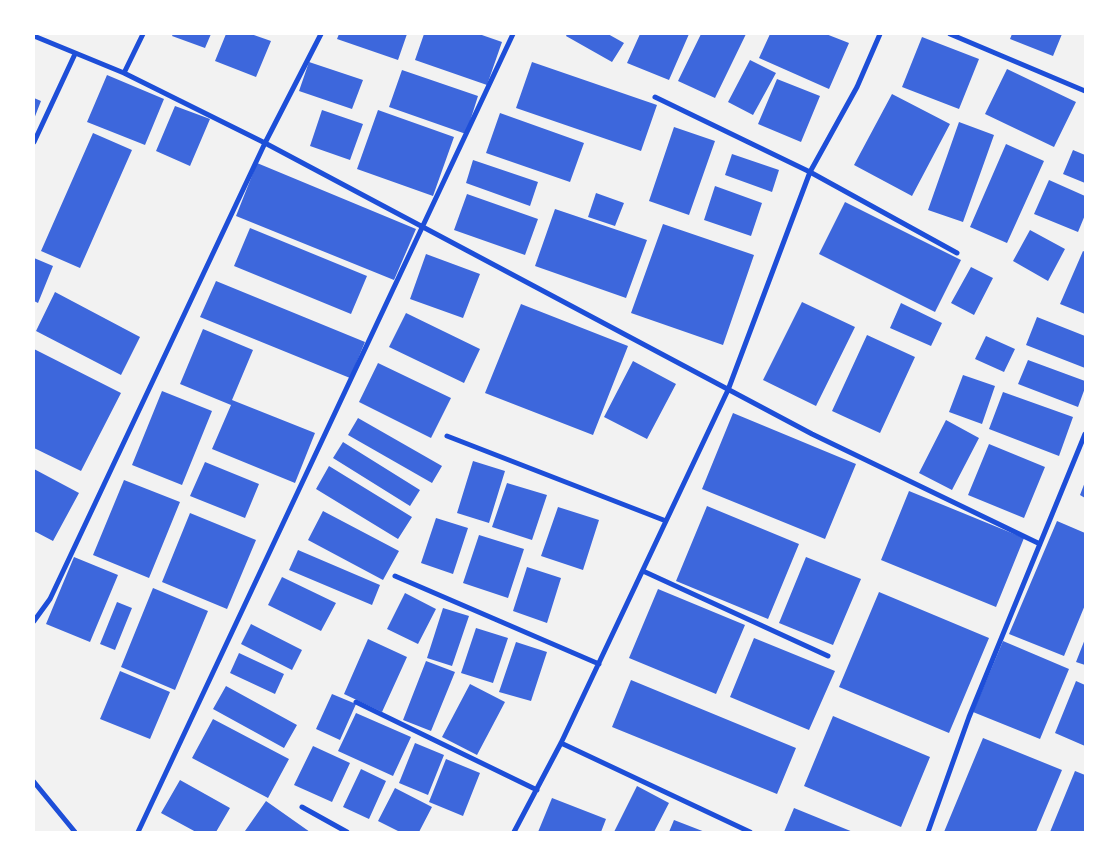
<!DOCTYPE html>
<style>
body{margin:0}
#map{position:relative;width:1119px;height:866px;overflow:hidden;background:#f2f2f2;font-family:Raleway,sans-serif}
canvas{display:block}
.frame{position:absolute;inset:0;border:35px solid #fff;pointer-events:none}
</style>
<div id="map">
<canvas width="1119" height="866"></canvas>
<div class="frame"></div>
</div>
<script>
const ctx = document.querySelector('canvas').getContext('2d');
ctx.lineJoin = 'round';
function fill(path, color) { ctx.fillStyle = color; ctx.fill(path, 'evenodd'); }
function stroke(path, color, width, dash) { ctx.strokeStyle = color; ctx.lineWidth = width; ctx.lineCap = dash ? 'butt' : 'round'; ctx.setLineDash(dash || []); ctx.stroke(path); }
fill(new Path2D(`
 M173,34H211L205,48L172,36Z
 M226,34H251L271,41L256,77L215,61Z
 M339,34H407L398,60L337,39Z
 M424,34H479L502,42L487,85L415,60Z
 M567,34H608L624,43L612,62L566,36Z
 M640,34H689L669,80L627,63Z
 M701,34H746L715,98L678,81Z
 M770,34H826L849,43L829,89L759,58Z
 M1012,34H1062L1053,56L1010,39Z
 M922,37L979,59L959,109L902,87Z
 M750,60L776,73L753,115L728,102Z
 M309,62L363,80L352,109L299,91Z
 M532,62L657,105L641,151L516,108Z
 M1007,69L1076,102L1054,147L985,114Z
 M402,70L478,96L466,134L389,107Z
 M107,75L164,99L145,145L87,122Z
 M777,79L820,96L801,142L758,124Z
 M892,94L950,124L912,196L854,165Z
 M34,98L41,101L34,119Z
 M175,106L210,119L190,166L156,151Z
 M322,110L363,124L350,160L310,146Z
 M378,110L454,137L433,196L357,169Z
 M500,113L584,143L570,182L486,153Z
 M959,122L994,135L963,222L928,210Z
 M674,127L715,141L689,215L649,201Z
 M93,133L132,150L80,268L41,251Z
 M1006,144L1044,161L1007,243L970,227Z
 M1073,150L1085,155V183L1063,174Z
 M732,154L779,170L772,192L725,175Z
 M473,160L538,182L530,206L466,183Z
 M257,163L416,229L394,280L236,216Z
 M1049,180L1085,196V215L1078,232L1034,214Z
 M715,186L762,203L751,236L704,220Z
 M596,193L624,203L615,226L588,217Z
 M467,194L538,219L525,255L454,230Z
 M845,202L961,260L935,312L819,254Z
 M555,209L647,240L626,298L535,266Z
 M663,224L754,255L723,345L631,313Z
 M250,228L367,276L351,314L234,266Z
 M1030,230L1065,249L1048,281L1013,261Z
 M1083,251L1085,252V314L1060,304Z
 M426,254L480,274L463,318L410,299Z
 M34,258L53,266L38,303L34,301Z
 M971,267L993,278L974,315L951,303Z
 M216,281L365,342L350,378L200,317Z
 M55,292L140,337L121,375L36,331Z
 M802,302L855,327L816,406L763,380Z
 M901,303L942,323L931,346L890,328Z
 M521,304L628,346L593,435L485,393Z
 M406,313L480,349L464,383L389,347Z
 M1037,317L1085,336V368L1026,345Z
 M203,329L253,350L232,400L315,433L295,483L212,449L231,405L180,384Z
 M867,335L915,357L880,433L832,411Z
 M986,336L1015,349L1004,372L975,359Z
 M34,349L121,393L81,471L34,448Z
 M1028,360L1085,381V388L1078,407L1018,384Z
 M633,361L676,384L647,439L604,417Z
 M378,363L451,398L431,438L359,402Z
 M963,375L995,386L982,424L949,412Z
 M162,391L212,411L182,485L132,465Z
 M1003,392L1073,417L1059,456L989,429Z
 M733,413L856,464L825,539L702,489Z
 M358,418L442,466L432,483L348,435Z
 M946,420L979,438L952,490L919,473Z
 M343,442L420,490L410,506L333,458Z
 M989,444L1045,467L1024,518L968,495Z
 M473,461L505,471L489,523L457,513Z
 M205,462L259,484L245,518L190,496Z
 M329,466L412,517L398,539L316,489Z
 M34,469L79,493L53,541L34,531Z
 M124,480L180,502L149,578L93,555Z
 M1085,482V498L1080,495Z
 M507,483L547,495L532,540L492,527Z
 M909,491L1024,538L996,607L881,560Z
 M707,506L799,544L768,619L676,581Z
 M558,507L599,520L583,570L541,556Z
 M323,511L399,551L383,580L308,540Z
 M190,513L256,540L227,609L162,582Z
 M436,518L468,528L453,574L421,563Z
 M1057,521L1085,533V605L1064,656L1009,634Z
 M479,535L524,549L508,598L463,583Z
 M298,550L380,585L372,605L289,570Z
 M74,557L118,575L90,642L46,624Z
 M806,557L861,579L833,645L779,623Z
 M527,567L561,578L547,623L513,611Z
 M282,577L336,603L321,631L268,605Z
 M153,588L208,611L175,690L121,667Z
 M658,589L745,625L716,694L629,658Z
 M879,592L989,638L949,733L839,687Z
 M405,593L436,609L418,644L387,629Z
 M117,602L132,608L115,650L100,644Z
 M443,608L469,616L452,666L427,658Z
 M251,624L302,650L292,670L241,644Z
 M476,628L508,638L493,683L461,673Z
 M754,638L835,671L809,730L730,697Z
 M368,639L407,657L382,712L344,694Z
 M1085,639V665L1076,662Z
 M1003,641L1069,669L1040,739L973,712Z
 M516,642L547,652L531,701L499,692Z
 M239,653L284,674L275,694L230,673Z
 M426,661L455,672L431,731L403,720Z
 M120,671L170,692L150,739L100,719Z
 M631,680L796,748L777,794L612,727Z
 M1076,681L1085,685V746L1055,733Z
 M470,684L505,702L477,755L442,737Z
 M226,686L297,725L284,748L213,709Z
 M332,694L356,704L340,740L316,729Z
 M356,713L411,737L393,776L338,751Z
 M833,716L930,757L901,827L804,786Z
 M213,719L289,759L268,798L192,758Z
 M983,738L1062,770L1036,832H944Z
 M415,743L444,755L428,795L399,783Z
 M313,746L350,763L332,802L294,785Z
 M446,759L480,773L463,816L429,802Z
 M361,769L386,781L369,819L343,807Z
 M1075,771L1085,775V832H1050Z
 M180,780L230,808L216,832H196L161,813Z
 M637,786L669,803L654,832H614Z
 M395,788L432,807L419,832H400L378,821Z
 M552,798L606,819L601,832H538Z
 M266,801L310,832H248L245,831Z
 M794,808L853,832H784Z
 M674,820L705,832H669Z`), '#3d67dc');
stroke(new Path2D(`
 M950,34L1085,91
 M34,36L124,73L265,143L812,434L1040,544
 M124,73L143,34
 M655,97L810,172L957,253
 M34,142L75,54
 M447,436L666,521
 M643,571L828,656
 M395,576L599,664
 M34,621L50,599L265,143L321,34
 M356,702L537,790
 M561,743L750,832
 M34,782L75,832
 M302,807L347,832
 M138,832L513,34
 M514,832L561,743L728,390L810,172L857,87L880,34
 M928,832L969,717L1085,434`), '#1d4ed8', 5);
</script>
